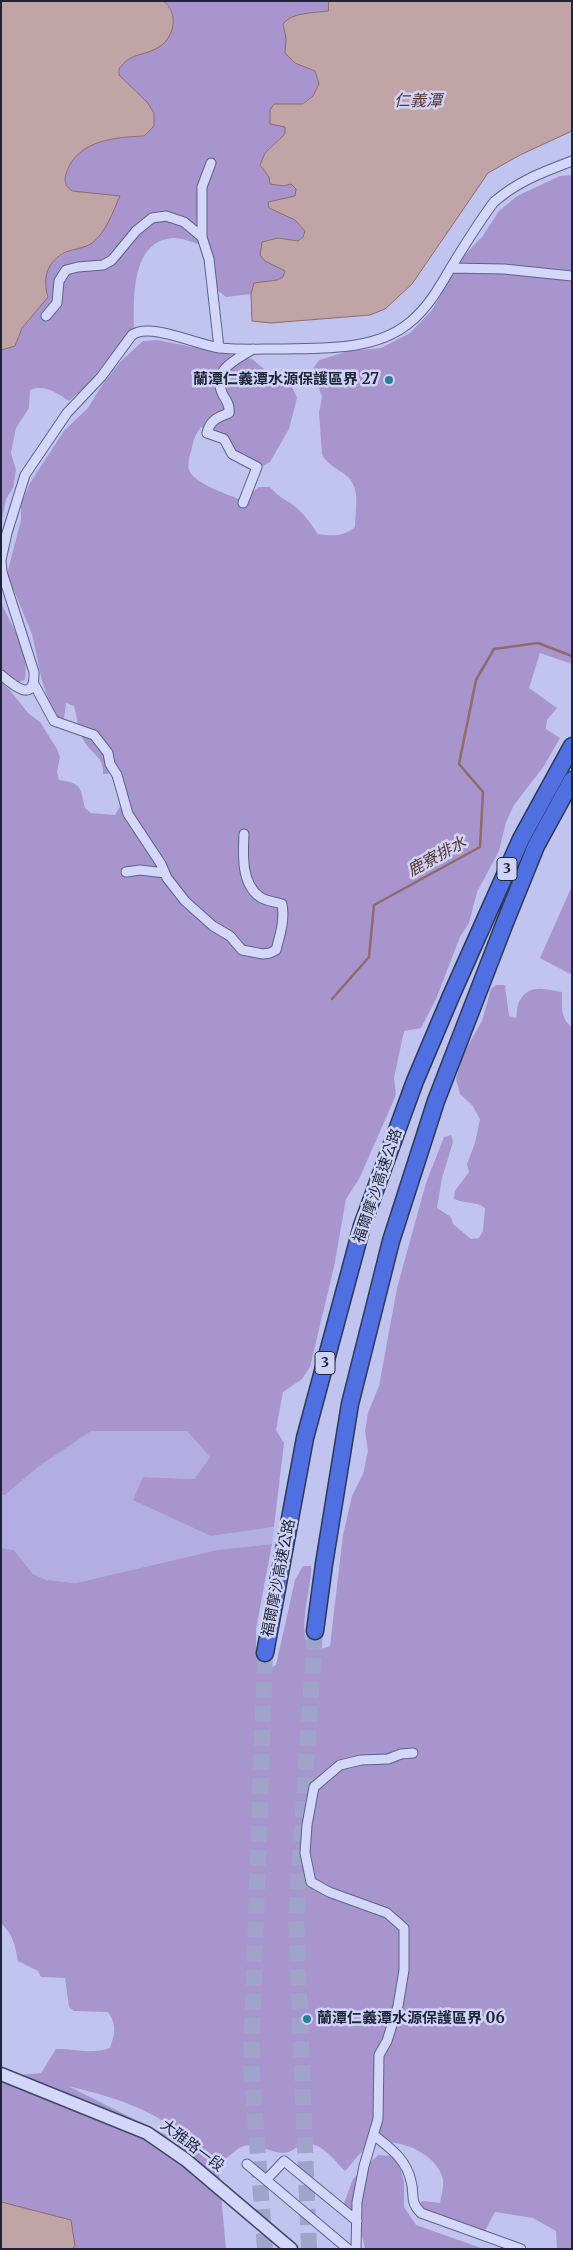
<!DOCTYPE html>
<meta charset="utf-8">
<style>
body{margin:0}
#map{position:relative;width:573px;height:2250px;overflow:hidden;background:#c1c4ef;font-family:Merriweather,serif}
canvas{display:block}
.frame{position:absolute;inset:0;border:2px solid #1d2538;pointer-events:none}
</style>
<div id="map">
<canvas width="573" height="2250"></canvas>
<div class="frame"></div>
</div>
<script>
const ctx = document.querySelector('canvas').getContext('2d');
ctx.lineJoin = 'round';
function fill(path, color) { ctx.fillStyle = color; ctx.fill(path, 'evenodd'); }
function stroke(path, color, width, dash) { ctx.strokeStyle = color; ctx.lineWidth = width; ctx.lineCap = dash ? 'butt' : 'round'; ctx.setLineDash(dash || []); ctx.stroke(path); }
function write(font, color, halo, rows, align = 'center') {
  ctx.font = font + ' Merriweather,"Noto Sans TC",serif'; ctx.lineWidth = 5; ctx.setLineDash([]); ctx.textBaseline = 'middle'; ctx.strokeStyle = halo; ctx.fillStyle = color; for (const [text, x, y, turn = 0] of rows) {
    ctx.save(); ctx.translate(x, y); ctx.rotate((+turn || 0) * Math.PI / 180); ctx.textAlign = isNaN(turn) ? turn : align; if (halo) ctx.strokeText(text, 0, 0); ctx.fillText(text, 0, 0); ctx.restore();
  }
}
fill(new Path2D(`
 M90,1431H187L210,1457L194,1479L143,1477L211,1536L274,1527L272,1544L217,1550L76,1583L47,1580L33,1574L14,1550L1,1548V1495H5L38,1467Z`), '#b2aee4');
fill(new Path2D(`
 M163,1H329V11L293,16L283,24L286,38L285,53L295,63L315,71L319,84L313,96L302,104H275L285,127V134L265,153L260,165L269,177L291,184L296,189V196L269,202V208L295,220L305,230L303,237L298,241L278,238L265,261L285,270L283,277L277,280L255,283L251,294L226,297L217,290L211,266L199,244C192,242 181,238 173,238C130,241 134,300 134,330L83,389L69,401C57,393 45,384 30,390L29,408L16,428L11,453L16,470L13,488L6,499L1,524V350L15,346L22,328L48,297C36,260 64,253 92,243L120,197L72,191C64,184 64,180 67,171C78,140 117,137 144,136L147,102L119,75C118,56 144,52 159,47L169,6Z
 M572,175V664L540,653L529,688L557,708L547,720L546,729L560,738L544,766L514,805L506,822L499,851L477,892L469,923L460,937L436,999L421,1028L404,1031L394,1078L396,1094L393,1102L359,1179L346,1199L334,1267L310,1367L302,1379L283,1392L276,1430L284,1443L274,1527L211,1536L133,1500L143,1477L194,1479L210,1457L187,1431H91L38,1467L5,1495H1V682L9,689L28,713L40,722L57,749L60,757L57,772L59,780C82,783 80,787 85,808L91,813L115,815C123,802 131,786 119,773L103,774C104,756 91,754 84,741C78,732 77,717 74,706L66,703L64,718L60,725L55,720L42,681L32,634L7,574L21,520V504L30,483L64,431L88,408L104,382L120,362L143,341L157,340L252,359L270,374L291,384L297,398L289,429L270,462L263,466L240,458L230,445L201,427C194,436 193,442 191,452C189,458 187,466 190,472C195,483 230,496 242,500L259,487H270C280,498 281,497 292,504C303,512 311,524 318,534C333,536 343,537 355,527C355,514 359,495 353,484C347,471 328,468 322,454L319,413L322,397L314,375V367L319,360L349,351L381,348L410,333L432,310L461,259L482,237L499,211L517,196L560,176Z
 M1,602C12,627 30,653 25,680L19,682L1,669Z
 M572,886V973L570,974L540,958Z
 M496,985H505L509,1016L516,1018C517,1013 517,1006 519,1002C528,983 545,989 562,992C562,1005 560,1019 572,1027V2249H557L556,2231L533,2218L495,2212L485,2231L424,2213L420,2203L423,2201L440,2203C441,2196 444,2187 443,2180C438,2152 389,2132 366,2148C358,2154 352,2164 345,2171C334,2160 319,2138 301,2145C295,2148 290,2153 283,2153C270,2153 254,2141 241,2147C232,2152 231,2157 218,2162L226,2249H1V2077L41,2073L56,2049C76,2048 91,2055 110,2048C115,2033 117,2025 108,2012L74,2011L69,2007L65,1978L41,1977L38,1971L18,1961C15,1944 13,1935 1,1923V1548L14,1550L33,1574L47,1580L76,1583L217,1550L272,1544L256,1629V1653L262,1668L269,1669L276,1665L295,1580L303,1566H311C314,1584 285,1665 330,1646L343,1535L352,1496L363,1474L368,1451L365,1431L368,1413L379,1386L397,1288L426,1183L444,1137L451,1135L453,1142L442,1178L437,1208L451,1217L453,1224L471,1239L479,1238L483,1231L485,1208C476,1201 465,1204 454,1199L455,1191L469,1172L467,1164L475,1143L480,1119L472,1105L460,1094L456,1079L462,1056L482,1021L491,989ZM68,2086C117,2098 166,2112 200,2152Z
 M378,2155L392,2156L399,2163L404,2182V2207L416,2225L484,2249H365L360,2226L343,2206L353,2179Z`), '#a895cd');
const water = new Path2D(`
 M1,1H163C179,12 175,37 159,47C142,57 131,52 119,69V75L147,102L154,113V126L144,136C117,137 78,140 67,171C64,180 64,185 72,191L120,196C113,211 106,233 92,243C85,248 74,249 66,252C47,261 42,278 48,297L22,328L15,346L1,350Z
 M329,1H572V131L520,155L488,173L412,284L385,309L370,315L271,323L252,321L251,294L254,283L277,280L283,277L285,271L265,261L260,255L262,242L278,238L298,241L303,237L305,231L295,220L269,208L268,202L295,196L296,189L291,184L284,186L270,184L269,177L260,165L265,153L285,134V127L270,124V110L274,104H303L313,96L319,84L315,71L295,63L285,53L286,38L283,24C291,12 315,13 328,11Z
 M1,2202L71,2220L75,2246L72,2249H1Z`);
fill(water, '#c1a4a6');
stroke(water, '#8f6b6b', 1);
stroke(new Path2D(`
 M332,999L369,957L374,905L480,847L483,792L459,764L476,680L494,649L538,643L572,656`), '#8f6b6b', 2.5);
stroke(new Path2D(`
 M265,2249L251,2064L265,1653
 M309,2249L296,1919L315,1631`), '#a0a4ca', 16, [16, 8]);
const street = new Path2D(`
 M202,237V187L211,163
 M451,268L504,269L572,276
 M46,316L57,303L59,281L66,270L78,267L103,265L112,260L136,231L152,218L166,216L184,222L202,237L209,259L219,348
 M243,503L257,467L232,454L224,439L207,433C210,420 218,417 229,413C230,406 227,401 223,395C211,370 234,361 253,349
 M1,675C14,686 35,704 34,672L2,572L1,560L7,533L25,475L67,413L101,377L132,335C150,322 197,345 220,348C240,350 261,349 281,349C323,348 375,351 409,323C427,309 439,288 450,269C464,246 478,223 494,202C518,181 543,172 572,161
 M34,684L54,721L94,735L108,753L110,764L117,775L128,814L161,864L167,878L185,901L213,926L230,936L242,950L263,954L270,953L276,950C280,935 285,920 282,904C275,902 266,901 260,897C241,884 243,854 244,834
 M126,872L140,870L165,873
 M375,2136C391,2149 406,2159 411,2181C415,2195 409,2201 421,2213L521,2249
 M247,2164L348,2249
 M266,2180L284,2161L357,2221
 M356,2249L357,2202L364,2166L378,2119L379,2055L387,2041L398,2006L404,1970V1928L387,1913L329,1892L311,1882L305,1853L307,1825L314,1787L340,1765L361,1760L388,1759L401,1754L413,1753`);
const secondary = new Path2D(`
 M1,2074L147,2133L186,2160L291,2249`);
const highway = new Path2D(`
 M315,1631L324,1564L350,1404L391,1241L436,1101L504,925L536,846L572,780
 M265,1653L305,1438L362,1226L415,1081L451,996L521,839L572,746`);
stroke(street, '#586488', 11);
stroke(secondary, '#3c486a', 15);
stroke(highway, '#2d3956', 19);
stroke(street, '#d4d7f9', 9);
stroke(secondary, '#d4d7f9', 12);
stroke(highway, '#506fe0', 16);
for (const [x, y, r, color] of [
 [389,380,5,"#278098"],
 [307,2019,5,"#278098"]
]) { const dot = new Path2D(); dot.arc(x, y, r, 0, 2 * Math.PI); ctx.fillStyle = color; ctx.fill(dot); stroke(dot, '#d1d3f6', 2); }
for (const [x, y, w] of [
 [507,869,20],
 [325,1363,20]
]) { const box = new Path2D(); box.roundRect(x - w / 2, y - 11.5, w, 23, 4); ctx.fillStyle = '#d1d3f6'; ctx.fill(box); stroke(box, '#1d2538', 1); }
write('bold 14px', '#1d2538', null, [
 ["3",507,869],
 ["3",325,1363]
]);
write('bold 15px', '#1d2538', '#d1d3f6', [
 ["蘭潭仁義潭水源保護區界 27",379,380],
 ["蘭潭仁義潭水源保護區界 06",317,2019,"left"]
], 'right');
write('15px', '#1d2538', '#d1d3f6', [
 ["福爾摩沙高速公路",378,1186,-71],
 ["福爾摩沙高速公路",279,1578,-79],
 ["大雅路一段",192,2146,37]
]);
write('italic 16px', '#58332c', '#d1d3f6', [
 ["仁義潭",418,101],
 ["鹿寮排水",437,857,-29]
]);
</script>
